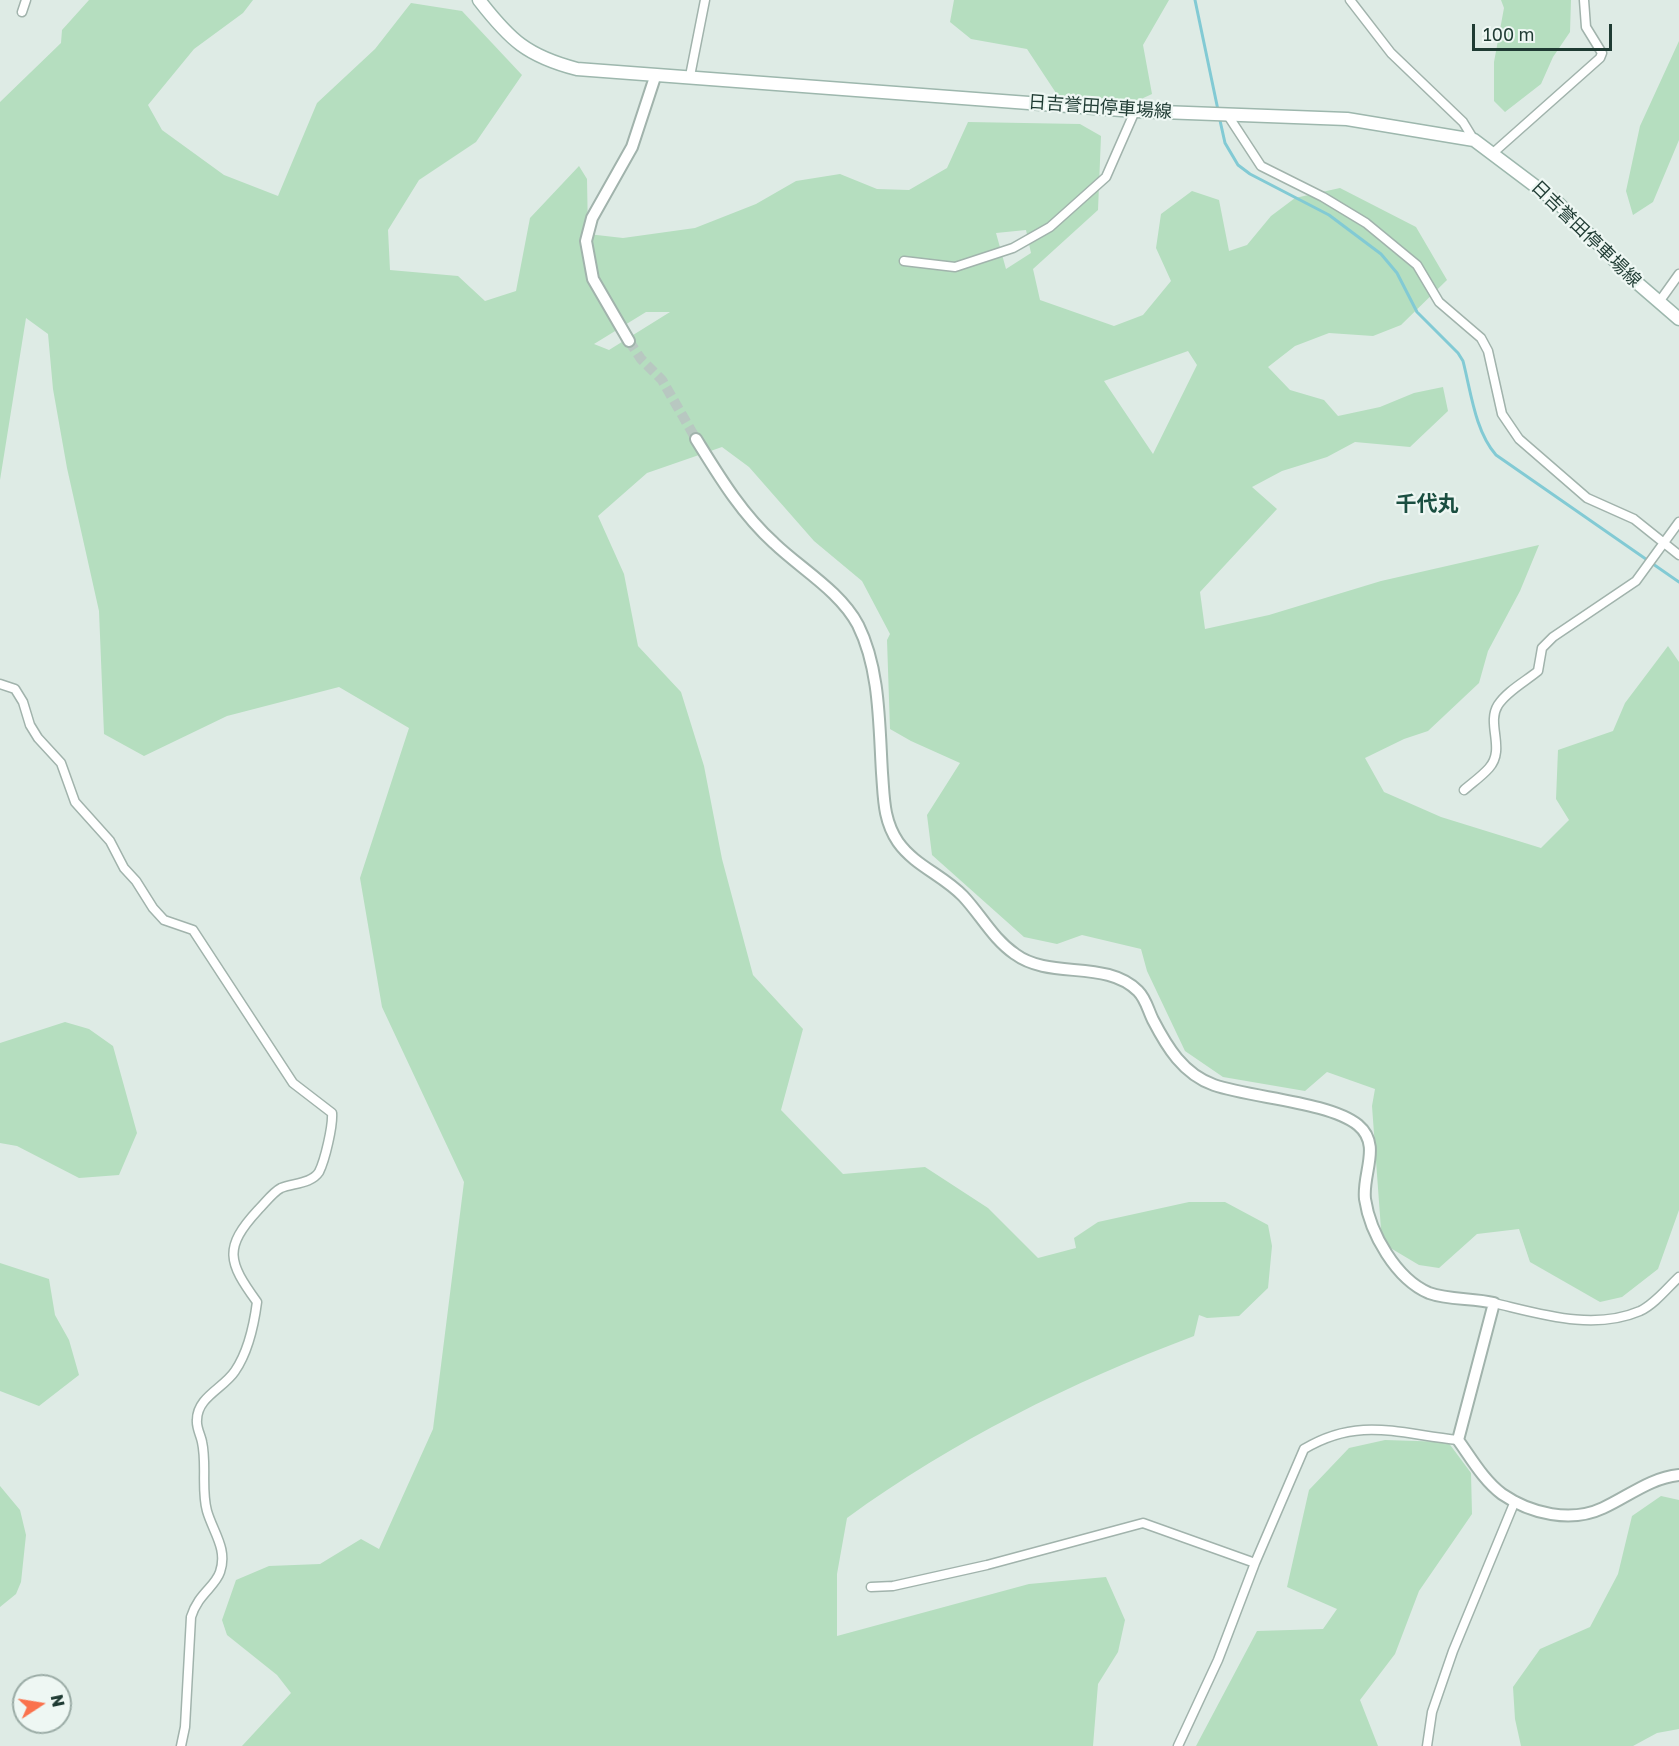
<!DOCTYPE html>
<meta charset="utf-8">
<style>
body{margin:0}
#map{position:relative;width:1679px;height:1746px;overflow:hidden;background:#deebe5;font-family:"Golos Text",sans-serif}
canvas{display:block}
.north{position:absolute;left:12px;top:1674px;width:60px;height:60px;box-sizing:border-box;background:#eef7f3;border:2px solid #9baca6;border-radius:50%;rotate:78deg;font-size:16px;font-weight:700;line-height:24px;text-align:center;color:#1f3b33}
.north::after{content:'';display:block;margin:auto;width:21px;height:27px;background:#fa724d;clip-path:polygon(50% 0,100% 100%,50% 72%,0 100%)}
.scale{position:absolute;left:1472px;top:24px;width:140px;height:27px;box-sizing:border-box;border:3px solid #1f3b33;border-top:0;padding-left:8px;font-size:18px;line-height:21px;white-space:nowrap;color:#1f3b33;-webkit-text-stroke:4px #eef7f3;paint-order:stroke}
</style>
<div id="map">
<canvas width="1679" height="1746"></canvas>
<div class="north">N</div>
<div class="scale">100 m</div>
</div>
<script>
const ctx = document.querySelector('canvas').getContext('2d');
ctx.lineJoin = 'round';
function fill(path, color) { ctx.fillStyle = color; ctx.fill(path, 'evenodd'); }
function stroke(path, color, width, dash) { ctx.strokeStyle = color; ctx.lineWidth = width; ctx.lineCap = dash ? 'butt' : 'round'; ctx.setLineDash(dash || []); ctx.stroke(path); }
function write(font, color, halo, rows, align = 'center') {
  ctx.font = font + ' "Golos Text","Noto Sans JP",sans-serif'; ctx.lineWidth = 4.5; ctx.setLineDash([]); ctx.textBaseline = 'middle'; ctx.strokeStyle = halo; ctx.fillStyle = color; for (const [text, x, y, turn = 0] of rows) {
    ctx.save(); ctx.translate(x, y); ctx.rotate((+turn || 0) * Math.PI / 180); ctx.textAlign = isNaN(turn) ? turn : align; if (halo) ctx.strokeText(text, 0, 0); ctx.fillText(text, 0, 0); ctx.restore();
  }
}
fill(new Path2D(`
 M89,0H253L243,13L194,49L148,105L162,130L224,175L278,196L317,103L375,49L411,3L462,11L522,75L476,142L419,180L388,230L390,270L458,276L485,301L516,291L530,218L579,166L587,179L588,234L623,238L695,228L756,204L796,181L840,174L877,189L909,190L947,168L968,122L1080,124L1101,136L1098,210L1033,269L1040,300L1114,326L1143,315L1171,281L1156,248L1161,214L1192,191L1219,200L1229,251L1247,245L1271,216L1295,198L1340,188L1416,227L1447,280L1401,325L1373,336L1329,333L1295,346L1268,367L1290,390L1324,400L1338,416L1380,407L1414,393L1443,387L1448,411L1410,447L1355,442L1327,457L1282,471L1252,487L1277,509L1200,592L1205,629L1269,615L1381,581L1539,545L1520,591L1488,651L1479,683L1428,731L1404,739L1365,758L1384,792L1441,817L1541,848L1569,820L1556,799L1558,750L1613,731L1625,703L1668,646L1679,662V1210L1658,1269L1622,1297L1600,1302L1530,1262L1519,1229L1477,1234L1439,1268L1419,1265L1382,1243L1372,1106L1375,1089L1327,1072L1305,1091L1223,1077L1185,1051L1147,971L1141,949L1082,935L1057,944L1024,937L932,855L927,815L960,763L911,741L890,729L887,640L890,634L862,581L814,541L749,467L722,447L647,473L598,516L624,574L638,646L681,692L704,766L722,859L753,975L803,1029L781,1110L843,1174L925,1167L988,1208L1038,1258L1076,1248L1074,1238L1098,1222L1189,1202H1225L1268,1225L1272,1246L1268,1288L1239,1316L1207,1318L1199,1315L1194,1336C1070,1383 954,1440 847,1518L837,1574V1636L1029,1584L1106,1577L1125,1620L1118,1652L1098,1684L1093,1746H242L291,1693L277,1675L227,1635L222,1620L236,1580L269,1566L320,1564L361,1539L379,1549L433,1429L464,1182L382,1007L360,878L409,728L339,687L227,716L144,756L104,734L99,611L67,468L53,389L48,334L26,318L0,480V102L61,43L62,30ZM1026,230L1031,253L1006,269L996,233ZM646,312H670L609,350L594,344ZM1188,351L1197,365L1153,454L1104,381Z
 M954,0H1169L1143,45L1152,94L1139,100L1058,96L1027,49L971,39L950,22Z
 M1501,0H1571L1570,32L1553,57L1541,84L1505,112L1494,101V62L1504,8Z
 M1679,41V140L1653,202L1633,215L1626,191L1640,126Z
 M65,1022L89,1029L113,1046L137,1133L119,1175L79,1178L17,1146L0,1143V1043Z
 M0,1263L49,1279L55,1315L69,1340L79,1375L39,1406L0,1391Z
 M1385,1440L1448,1442L1471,1473L1472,1514L1419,1591L1395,1654L1360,1700L1378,1746H1196L1257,1631L1323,1629L1337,1609L1287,1587L1309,1490L1349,1448Z
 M0,1486L20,1510L26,1535L21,1582L16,1594L0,1607Z
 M1661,1496L1679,1500V1729L1657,1733L1633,1746H1521L1515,1719L1513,1687L1540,1649L1590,1627L1618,1574L1632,1516Z`), '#b5debf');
stroke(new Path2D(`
 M1195,0L1218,110
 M1219,116L1225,143L1238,165L1250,174L1329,215L1381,254L1397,273L1417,312L1458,353L1463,361C1471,392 1475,431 1496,455L1679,582`), '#82cad4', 3);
stroke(new Path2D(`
 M629,341L641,359L662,380L696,439`), '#b8c8c1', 10, [10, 5]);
const minor = new Path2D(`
 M1350,0L1391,53L1463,122L1474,140
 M22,12L26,0
 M690,76L705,0
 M1227,114L1261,166L1323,197L1366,223L1417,265L1439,302L1481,338L1488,351L1502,414L1519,439L1587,498L1634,519L1679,555
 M1493,153L1600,58L1602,53L1586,27L1584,0
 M904,261L955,267L1013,248L1050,227L1106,177L1135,111
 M1659,302L1679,274
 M0,684L15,689L23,702L30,725L38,738L61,763L75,802L110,841L124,868L136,881L153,908L164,920L193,930L293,1083L332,1113C333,1126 325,1160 319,1172C311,1184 293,1183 281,1188C273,1192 265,1203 258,1210C223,1248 228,1262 257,1302C254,1325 248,1352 235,1371C224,1388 197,1397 197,1420C196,1427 201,1436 202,1442C207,1464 201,1490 207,1511C213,1532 228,1549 220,1572C215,1587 198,1594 191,1617L185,1727L181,1746
 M1464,790C1472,783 1482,776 1489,768C1506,749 1486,724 1498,705C1507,691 1526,681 1538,671L1542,648L1553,637L1636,581L1679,522
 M1494,1303C1541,1314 1593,1331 1640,1311C1655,1304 1668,1287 1679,1277
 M871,1587L893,1586L987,1565L1143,1523L1255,1563
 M1178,1746L1218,1660L1255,1563L1304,1449C1359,1416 1399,1434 1458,1440
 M1427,1746L1432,1712L1453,1651L1515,1501`);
const tertiary = new Path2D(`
 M629,341L593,279L586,241L592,218L632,147L655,77
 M696,439C719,476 741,513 774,543C801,569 840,591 858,625C880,669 879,724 882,773C884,797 883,820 898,842C915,866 943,875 963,896C981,915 993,939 1015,954C1050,980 1106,959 1138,991C1146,999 1148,1010 1153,1020C1167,1047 1183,1074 1214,1085C1252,1098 1330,1102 1358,1125C1382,1145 1362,1173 1365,1199C1370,1233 1396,1279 1429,1293C1448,1300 1473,1298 1494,1303L1458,1440C1471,1458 1484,1481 1502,1494C1531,1514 1571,1523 1603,1508C1629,1496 1650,1478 1679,1475`);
const secondary = new Path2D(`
 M479,0C510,40 527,56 577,69L1135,111L1347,119L1474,140L1559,204L1635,281L1679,319`);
stroke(minor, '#a1b3ac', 11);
stroke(tertiary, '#a1b3ac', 14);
stroke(secondary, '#9db7ad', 15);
stroke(minor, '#fff', 8);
stroke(tertiary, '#fff', 10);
stroke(secondary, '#fff', 12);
write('18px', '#1f3b33', '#eef7f3', [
 ["日吉誉田停車場線",1100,107,4],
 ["日吉誉田停車場線",1586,234,44]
]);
write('bold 21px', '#1a4e40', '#eef7f3', [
 ["千代丸",1427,504]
]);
</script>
